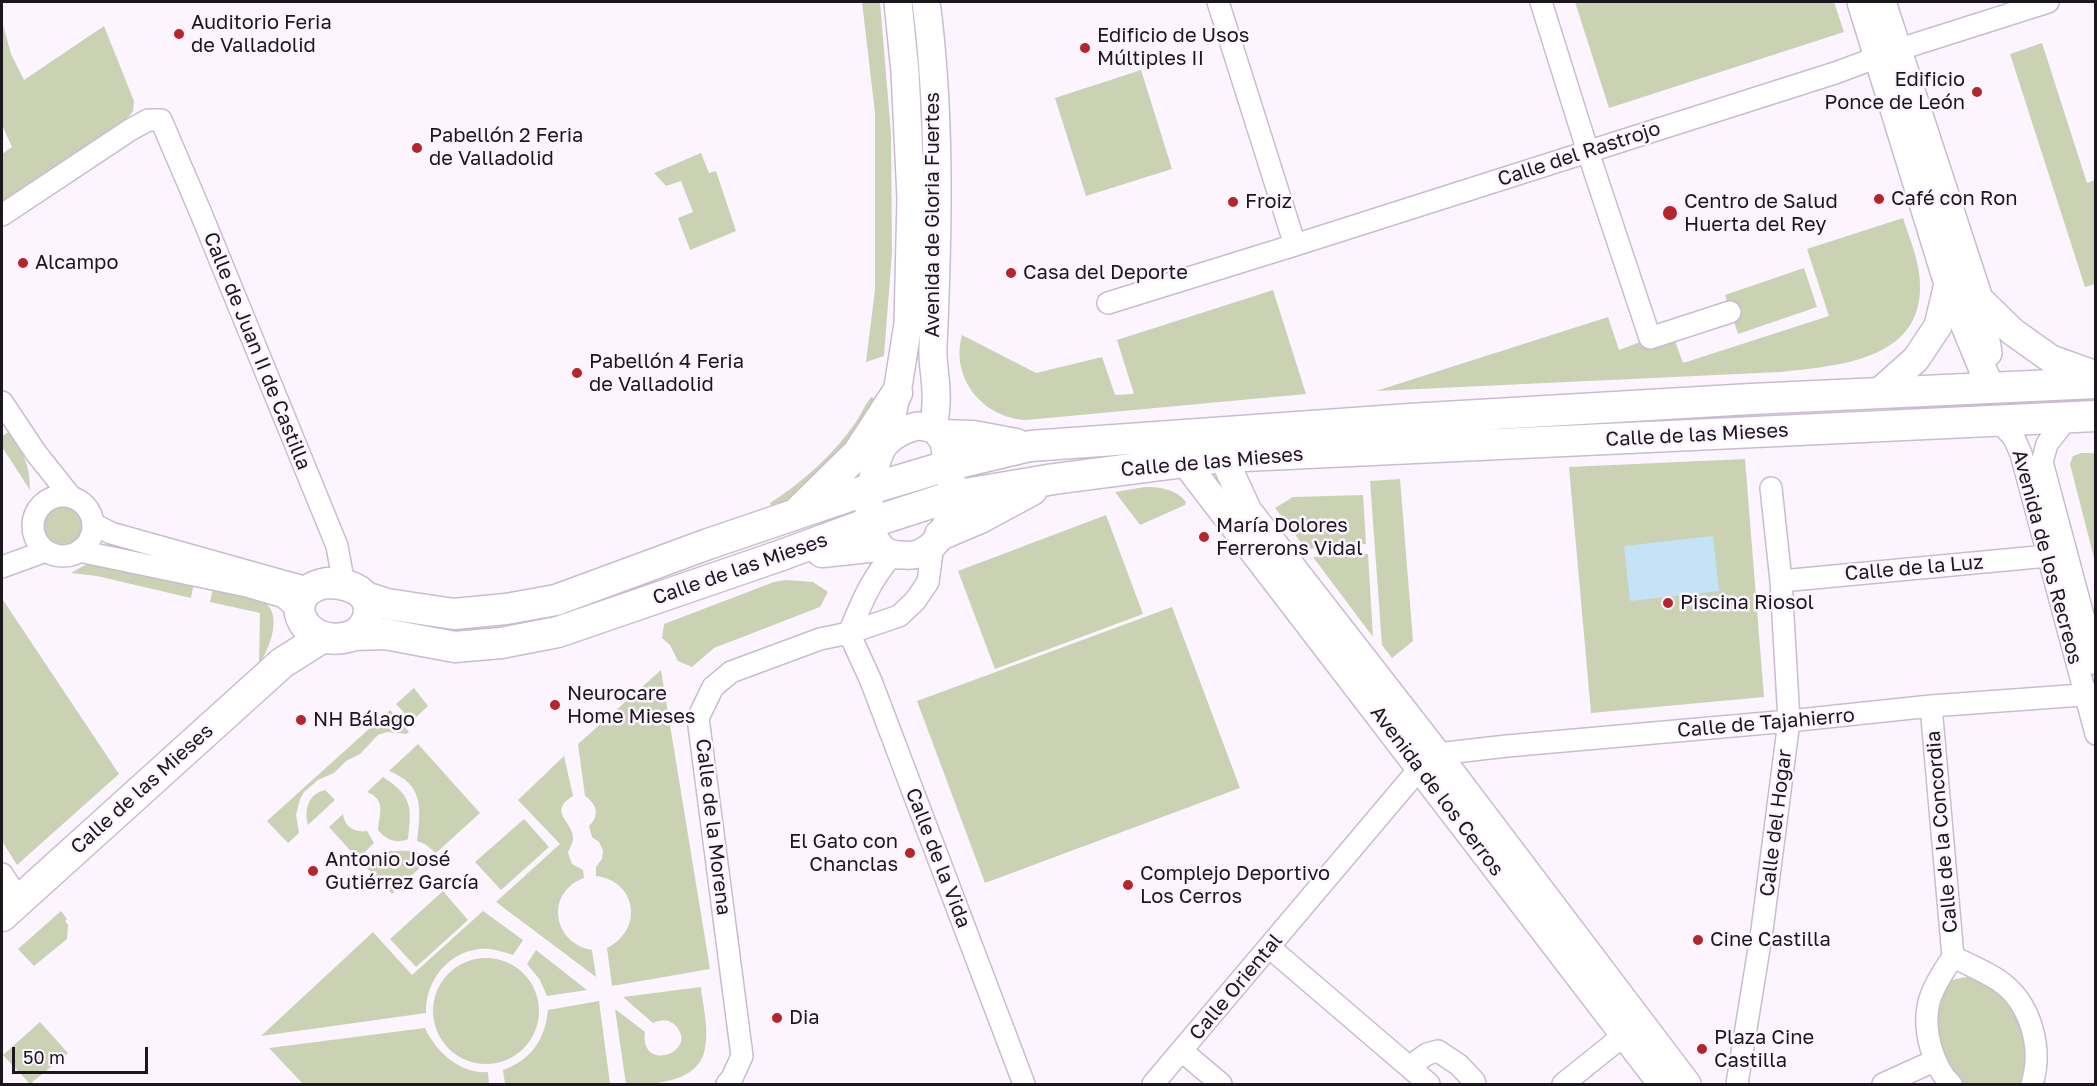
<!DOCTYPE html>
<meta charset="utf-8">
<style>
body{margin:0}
#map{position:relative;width:2097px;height:1086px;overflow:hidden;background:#fcf5ff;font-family:"Golos Text",sans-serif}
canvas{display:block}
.frame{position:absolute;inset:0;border:3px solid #1c161e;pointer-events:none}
.scale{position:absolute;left:12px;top:1047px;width:136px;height:27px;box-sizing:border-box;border:3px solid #1c161e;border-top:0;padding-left:8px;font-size:18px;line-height:21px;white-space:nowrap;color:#1c161e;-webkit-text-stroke:4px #fcf5ff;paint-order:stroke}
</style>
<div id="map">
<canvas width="2097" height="1086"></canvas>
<div class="frame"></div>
<div class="scale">50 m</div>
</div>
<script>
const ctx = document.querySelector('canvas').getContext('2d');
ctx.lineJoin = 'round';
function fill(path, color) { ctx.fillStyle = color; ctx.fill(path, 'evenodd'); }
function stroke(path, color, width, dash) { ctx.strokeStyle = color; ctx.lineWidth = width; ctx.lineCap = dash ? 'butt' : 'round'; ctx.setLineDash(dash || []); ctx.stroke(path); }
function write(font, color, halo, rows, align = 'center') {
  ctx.font = font + ' "Golos Text",sans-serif'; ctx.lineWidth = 5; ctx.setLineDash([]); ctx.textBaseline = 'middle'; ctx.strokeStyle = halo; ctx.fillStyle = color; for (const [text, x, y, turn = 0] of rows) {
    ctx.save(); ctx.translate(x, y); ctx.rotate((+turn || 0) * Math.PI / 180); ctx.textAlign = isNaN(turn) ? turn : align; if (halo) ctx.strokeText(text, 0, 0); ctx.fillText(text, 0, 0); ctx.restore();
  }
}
fill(new Path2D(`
 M862,2H880L891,134L892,252L884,356L866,362L875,290V113Z
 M1575,2H1834L1844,32L1609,108Z
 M2,21L11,54L24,80L104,26L134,101L133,111L126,120L2,202V154L12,147L2,125Z
 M2042,43L2087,183L2095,180V284L2085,287L2010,54Z
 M1141,70L1172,169L1086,196L1055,98Z
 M701,153L709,173L716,171L736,231L690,250L678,218L693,212L681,181L666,186L654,173Z
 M1903,218C1910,240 1920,262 1920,285C1922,361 1836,366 1780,372L1376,391L1608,317L1619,350L1640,342L1642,346L1651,349L1675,341L1683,363L1829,316L1807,249Z
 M1804,268L1817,307L1738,334L1725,295Z
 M1273,290L1306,394L1026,420C983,418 950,378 962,335L1036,373L1102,357L1115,395L1134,394L1117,340Z
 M871,397L881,401L870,420L811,487L774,511L770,503C803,482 834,454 856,422C861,414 865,405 871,397Z
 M9,432C23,453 30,464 30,490L2,447V436Z
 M2081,453H2095V562L2070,464L2073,456Z
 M1745,459L1764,697L1591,713L1569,467Z
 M1400,479L1413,641L1392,658L1382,645L1370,481Z
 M1145,487C1160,487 1176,489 1186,502L1185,505L1140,525L1115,492Z
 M1363,495L1366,544L1306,549L1275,508L1293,497Z
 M44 526a19 19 0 1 1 38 0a19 19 0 1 1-38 0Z
 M1106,515L1143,614L995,669L958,571Z
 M1368,554L1373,637L1313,557Z
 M93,563L194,583L191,598L97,576L71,573L83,566Z
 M786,580L813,582L828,592L820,607L714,648L692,667L678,661L670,645L662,638L664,624L774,582Z
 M213,588C228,591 246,594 260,600C285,610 270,649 259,664L260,613L210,602Z
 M3,600L119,774L17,865L2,841V601Z
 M1172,607L1240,788L985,883L917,701Z
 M661,670L710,969L612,986L607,948C644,930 637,881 596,876V867L602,859L603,850L599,842L592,837L589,826C600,816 597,804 585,796L578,744Z
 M414,688L428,706L412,721L396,704Z
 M390,710L409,732L406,734L387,732L378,735L360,754L346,761L334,773L318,780L304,792L300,799L296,815L299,833L288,843L267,821Z
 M418,744L480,813L436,853L425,844L417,841C421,808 424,785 389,771Z
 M564,756L573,796C546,812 575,823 573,839C573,844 569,848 568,853L572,864L583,870L584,878C545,892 552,943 592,950L596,977L496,902L560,844L518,800Z
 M383,777C412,796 412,806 408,839C397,844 386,840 378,830C379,815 387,800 367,792Z
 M325,790L335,800L308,825C304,810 308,794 325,790Z
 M343,814C344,827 355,833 367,831L374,843L358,859L329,827Z
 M524,819L549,847L501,890L475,862Z
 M389,851C405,851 417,848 428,860L392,894L366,867L379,854Z
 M443,891L468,920L416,967L390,939Z
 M61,911L67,919L65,921L68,925L67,939L34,966L18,949Z
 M483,911L523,940L513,955C506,953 498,950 490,949C453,946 425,978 426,1013L261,1036L373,932L412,975Z
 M536,950L587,990L547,996L540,980L527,964Z
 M433 1011a53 53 0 1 1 106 0a53 53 0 1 1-106 0Z
 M1967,977C2011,986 2040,1043 2021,1084H1962L1948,1068L1934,1033L1940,991L1951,980Z
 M701,987C703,1007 710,1032 704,1053C695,1083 652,1085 626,1084L615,1009L645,1032C639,1074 701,1052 675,1025C669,1019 661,1019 653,1023L623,997Z
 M599,1001L610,1084H505L503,1070C531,1060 545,1040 548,1010Z
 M40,1022L68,1053L30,1084L3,1055Z
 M425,1028C436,1052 460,1074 488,1072L489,1084H303L269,1048Z`), '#cbd1b3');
fill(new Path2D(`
 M1713,536L1719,591L1630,601L1624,546Z`), '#c4e3f7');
const minor = new Path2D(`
 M1218,2L1295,245
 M1541,2L1588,152L1650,338L1730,312
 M2,215L130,130L148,120H161L200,211L337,546L344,585
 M1108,303L1295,245L1835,73L1897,50L2048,2
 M2,402L36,453L71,497
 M2068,417L2047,444L2042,462L2096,664
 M1998,420L2014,438L2021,454L2096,734
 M33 526a30 30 0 1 1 60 0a30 30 0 1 1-60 0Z
 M93,524L111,533L311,589
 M79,551L247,586L284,597L300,612
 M892,555C870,581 862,602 849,633L871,681L1024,1084
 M2,567L46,551
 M1781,581L2048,556
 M1931,706L1953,957
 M2,874L19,900
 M1269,947L1429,1084
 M1182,1051L1221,1084
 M1409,1067L1427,1054L1438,1051L1459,1065L1474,1081L1475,1084
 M727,1084L732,1078L742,1056L698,718L713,687L731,672L820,639L849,633L899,616L915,601L928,582L933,545
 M1153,1084L1419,769L1437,754L1507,746L1789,721L1931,706L2096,694
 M1563,1084L1623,1036
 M1737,1084L1762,930L1789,721L1781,581L1771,488
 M1883,1084L1934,1061
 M1951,1084C1941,1075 1935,1061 1931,1048C1920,1009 1931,989 1953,957C1968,964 1984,971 1998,980C2031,1002 2043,1048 2032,1084`);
const tertiary = new Path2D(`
 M926,2C941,113 938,234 933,347C932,362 936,377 936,393C937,405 935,417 933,429
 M1861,2L1948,284L1990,387
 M1882,2L1979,299L1988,353
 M1979,299L2013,332L2051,359L2096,375
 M1878,393L1916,359L1938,326L1948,284
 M917,426C925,427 933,427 939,433C944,438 945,447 946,454C956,487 956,539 918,554C913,556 906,555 900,555C892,555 881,551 877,543C864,518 869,494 875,468C877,460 880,449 886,443C894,434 906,429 917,426Z
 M885,444L897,393L908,324L911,198L905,72L898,2
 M1223,457L1248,511L1437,754L1687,1084
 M1185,462L1662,1084`);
const secondary = new Path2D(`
 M941,435L973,436L1016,444
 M799,511L858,453L897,393
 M940,535L980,518L1032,490
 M822,552L878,546
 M327,583C340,583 357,586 365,597C375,613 364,633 348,637C300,649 278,591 327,583Z
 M365,597L387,604L454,614L506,609L556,600L708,544L870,489L950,465L1030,446L1410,419L1751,399L2096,383
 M354,635L385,634L455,647L501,643L558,632L779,556L869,523L953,496L1054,479L1223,457L2096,416
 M2,916L282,663L323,637`);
stroke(minor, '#cbbbd1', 24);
stroke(tertiary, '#cbbbd1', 30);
stroke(secondary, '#cbbbd1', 33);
stroke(minor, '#fff', 21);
stroke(tertiary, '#fff', 27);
stroke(secondary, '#fff', 30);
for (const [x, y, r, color] of [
 [179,34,6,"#b5252a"],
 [1085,48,6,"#b5252a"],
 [1977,92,6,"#b5252a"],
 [417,148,6,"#b5252a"],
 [1879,199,6,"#b5252a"],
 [1233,202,6,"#b5252a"],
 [1670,213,8,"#b5252a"],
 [23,263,6,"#b5252a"],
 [1011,273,6,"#b5252a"],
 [577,373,6,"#b5252a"],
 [1204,537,6,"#b5252a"],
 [1668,603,6,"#b5252a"],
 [555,705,6,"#b5252a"],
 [301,720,6,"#b5252a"],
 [910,853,6,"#b5252a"],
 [313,871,6,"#b5252a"],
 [1128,885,6,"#b5252a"],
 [1698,940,6,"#b5252a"],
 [777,1018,6,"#b5252a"],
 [1702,1049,6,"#b5252a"]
]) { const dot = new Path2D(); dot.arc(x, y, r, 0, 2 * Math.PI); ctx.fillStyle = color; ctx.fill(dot); stroke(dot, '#fcf5ff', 2); }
write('20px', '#1c161e', '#fcf5ff', [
 ["Auditorio Feria",191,23],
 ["de Valladolid",191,46],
 ["Edificio de Usos",1097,36],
 ["Múltiples II",1097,59],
 ["Edificio",1965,80,"right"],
 ["Ponce de León",1965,103,"right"],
 ["Pabellón 2 Feria",429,136],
 ["de Valladolid",429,159],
 ["Café con Ron",1891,199],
 ["Froiz",1245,202],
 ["Centro de Salud",1684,202],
 ["Huerta del Rey",1684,225],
 ["Alcampo",35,263],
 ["Casa del Deporte",1023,273],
 ["Pabellón 4 Feria",589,362],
 ["de Valladolid",589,385],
 ["María Dolores",1216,526],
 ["Ferrerons Vidal",1216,549],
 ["Piscina Riosol",1680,603],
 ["Neurocare",567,694],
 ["Home Mieses",567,717],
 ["NH Bálago",313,720],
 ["El Gato con",898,842,"right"],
 ["Chanclas",898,865,"right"],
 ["Antonio José",325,860],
 ["Gutiérrez García",325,883],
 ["Complejo Deportivo",1140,874],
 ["Los Cerros",1140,897],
 ["Cine Castilla",1710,940],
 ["Dia",789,1018],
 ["Plaza Cine",1714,1038],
 ["Castilla",1714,1061]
], 'left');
write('20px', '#1c161e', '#fcf5ff', [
 ["Calle del Rastrojo",1579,154,-18],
 ["Avenida de Gloria Fuertes",933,215,-90],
 ["Calle de Juan II de Castilla",257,351,68],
 ["Calle de las Mieses",1697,435,-3],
 ["Calle de las Mieses",1212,462,-5],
 ["Avenida de los Recreos",2047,557,75],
 ["Calle de la Luz",1914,568,-5],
 ["Calle de las Mieses",740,569,-19],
 ["Calle de Tajahierro",1766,723,-5],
 ["Calle de las Mieses",142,789,-42],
 ["Avenida de los Cerros",1437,791,53],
 ["Calle del Hogar",1776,823,-83],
 ["Calle de la Morena",713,827,83],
 ["Calle de la Concordia",1942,832,-95],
 ["Calle de la Vida",938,858,69],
 ["Calle Oriental",1236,987,-50]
]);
</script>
